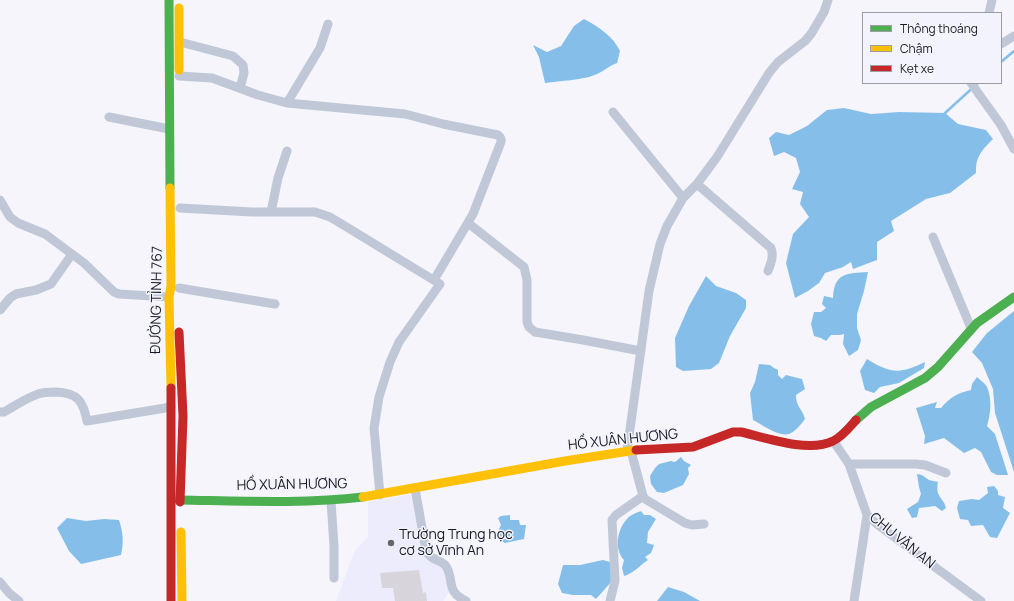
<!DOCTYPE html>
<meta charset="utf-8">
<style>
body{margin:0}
#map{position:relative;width:1014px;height:601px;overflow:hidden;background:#f5f5fb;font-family:Manrope,sans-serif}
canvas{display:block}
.legend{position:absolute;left:862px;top:12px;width:140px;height:72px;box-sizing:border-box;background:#f3f3fd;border:1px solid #9c9ca5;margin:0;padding:5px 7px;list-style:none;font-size:12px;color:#191921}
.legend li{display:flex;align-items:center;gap:8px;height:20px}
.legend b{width:20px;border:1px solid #9c9ca5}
</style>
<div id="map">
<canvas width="1014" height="601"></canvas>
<ul class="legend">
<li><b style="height:5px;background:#4caf50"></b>Thông thoáng</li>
<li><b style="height:5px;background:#ffc107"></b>Chậm</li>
<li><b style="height:5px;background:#c62828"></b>Kẹt xe</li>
</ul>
</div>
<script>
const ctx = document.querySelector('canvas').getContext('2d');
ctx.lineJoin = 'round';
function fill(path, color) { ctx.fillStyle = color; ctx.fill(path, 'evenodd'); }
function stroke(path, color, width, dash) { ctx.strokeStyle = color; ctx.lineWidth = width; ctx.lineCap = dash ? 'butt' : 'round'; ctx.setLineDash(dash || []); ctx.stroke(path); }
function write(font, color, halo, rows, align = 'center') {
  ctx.font = font + ' Manrope,sans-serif'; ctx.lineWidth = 3; ctx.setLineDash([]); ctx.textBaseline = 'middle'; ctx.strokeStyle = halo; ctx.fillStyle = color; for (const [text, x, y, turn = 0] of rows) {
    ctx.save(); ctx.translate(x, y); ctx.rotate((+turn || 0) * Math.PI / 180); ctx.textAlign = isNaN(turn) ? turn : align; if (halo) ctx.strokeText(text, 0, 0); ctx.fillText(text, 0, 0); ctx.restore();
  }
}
fill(new Path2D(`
 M412,494L426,559L433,563L440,565L444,569L450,591L443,601H336L355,550L368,537V502Z`), '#edecfd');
fill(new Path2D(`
 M584,19C599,27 613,36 620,51L617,63C609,66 604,71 597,74C585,80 559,81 545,83L539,57L533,45L547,52L561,46L574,26Z
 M844,108L871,114L899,112L945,113L958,124L986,130L993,139C982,150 975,157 976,173L950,193L926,199L891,221L894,231L877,242V260L853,269L851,262L843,267L825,273L819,283L808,291L795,298L786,263L793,234L809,217L800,204L803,192L792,189L800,172L796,158L784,152L774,156L769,138L776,132L789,135L807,126L827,110Z
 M868,272L864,291L857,314V328L861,340L858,350L849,356L843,344L844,334L840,335H831L826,341L821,338L814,336L811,324L814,312H821L826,308L822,304L824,296L833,298C834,273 847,273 868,272Z
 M706,276L716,286L736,293L746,300V308L730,336L719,363L711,369L683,371L676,367L675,338L689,306Z
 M1014,311V472L995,413L993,389L982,363L972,352L987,333Z
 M867,359C891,374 900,374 925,362L924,368L899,383L880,387L874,393L865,390L860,371Z
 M759,364L770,365L774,368L778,370V375L782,379L786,375L802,379L805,389L796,395C796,407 802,408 805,419C801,424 797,430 791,433C781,439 763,425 753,420L750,393L755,382Z
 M977,377C980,380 985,383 987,387C992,399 991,413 987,426L995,434L1008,475H997L991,472L981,452L975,448L964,453L944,438L924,444L925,436L916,408L937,402L935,408H941C950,397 958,393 971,390L972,384Z
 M681,457L684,461L691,465L688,468L689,474L683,485L664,493L657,492L651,484L650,476L655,468L659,464L671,461L675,462Z
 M917,474L922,475L929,480L938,482C935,498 943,496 946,508L942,511L935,506L919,508L917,517L912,518L907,509L918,502L921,494L919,487Z
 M994,486L998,491V495L1005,497L1003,508L1010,513L997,538L990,537L983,525L971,526L968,520L960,519L957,508L959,501L972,499L979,500L988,493L987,487Z
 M641,511L644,515H650L656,519L648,532L647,543L654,545L651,553L645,557L648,560C639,566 634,573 624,576L622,568L624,560C614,550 617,529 627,519C630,515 636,513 641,511Z
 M510,515V520H519L520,525H526L524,539L505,543L500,540L499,529L501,525L498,518L501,516Z
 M67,518L86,521L104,519L119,520C123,532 124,542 121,555L81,564L69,551L57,528Z
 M603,560L610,562L612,581L596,599L591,595H573L562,593L558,584L563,565H580Z
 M668,587L684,592L700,601H657Z`), '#85bfe9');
stroke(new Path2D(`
 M1001,62L1014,51
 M945,113L978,83`), '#85bfe9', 2.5);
fill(new Path2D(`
 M419,570L423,593L426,592L427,601H395L393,588H382L380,573Z`), '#d7d5db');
stroke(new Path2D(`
 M989,13L992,0
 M180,42L233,56L243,65L244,73L240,88
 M1001,44L1014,36
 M179,76L212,78L258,95L287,103L405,114L443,124L498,135C503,139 501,142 499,147L473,214L434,280
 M971,83L1001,125L1014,149
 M287,103L320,48L328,24
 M613,112L683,198
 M109,117L169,129
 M697,184L771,248C774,256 771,263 768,271
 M0,200L10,217L18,223L45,234L84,263L114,292L119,294L169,297
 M180,208L252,212H315L330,217L345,226L440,284L399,342L390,362L379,397L374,428L380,495
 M271,212L278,178L287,151
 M468,223L524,267L527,280V322L529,327L535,332L583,340L641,351
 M933,237L971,328
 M179,288L275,304
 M0,310L10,298L16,294L36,290L51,284L72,254
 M0,412H4C15,406 26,398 38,394C44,392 50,392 56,392C78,393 83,401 87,421L171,407
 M834,442L849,464L867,515L878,525L981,601
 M627,451L649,291L660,244L667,226L683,198L697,184L717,157L769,73L778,62L805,41L811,34L824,12L828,0
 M631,451L643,496L645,499L685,523L692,525L704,524
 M849,464H916L925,465L946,473
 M415,488L426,551C432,562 441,559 446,566C455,581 445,591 466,601
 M331,501L334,546V578
 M0,582L9,593L19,601
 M610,601L615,581L612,520L616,515L643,496
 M854,601L867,515`), '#c0c8d8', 9);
stroke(new Path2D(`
 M169,0L170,188
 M856,420L871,407L925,378L938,367L977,323L1014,297
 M180,500C241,501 303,504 363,497`), '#4caf50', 9);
stroke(new Path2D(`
 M179,8V70
 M170,188L171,286L169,297L171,388
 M363,497L565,461L636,450
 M181,532L182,601`), '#ffc107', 9);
stroke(new Path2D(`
 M179,332L183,416L180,502
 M171,388V601
 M636,450L693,447L733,432H741C766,438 809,453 833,441C842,437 849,428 856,420`), '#c62828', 9);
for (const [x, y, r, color] of [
 [391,543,4,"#66666d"]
]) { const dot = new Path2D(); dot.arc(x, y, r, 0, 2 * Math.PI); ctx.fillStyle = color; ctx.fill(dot); stroke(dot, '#f3f3fd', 1.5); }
write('14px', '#191921', '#f3f3fd', [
 ["ĐƯỜNG TỈNH 767",157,300,-89],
 ["HỒ XUÂN HƯƠNG",623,440,-6],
 ["HỒ XUÂN HƯƠNG",292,485,-1],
 ["CHU VĂN AN",902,541,39]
]);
write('14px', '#191921', '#f3f3fd', [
 ["Trường Trung học",399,535],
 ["cơ sở Vĩnh An",399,551]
], 'left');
</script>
